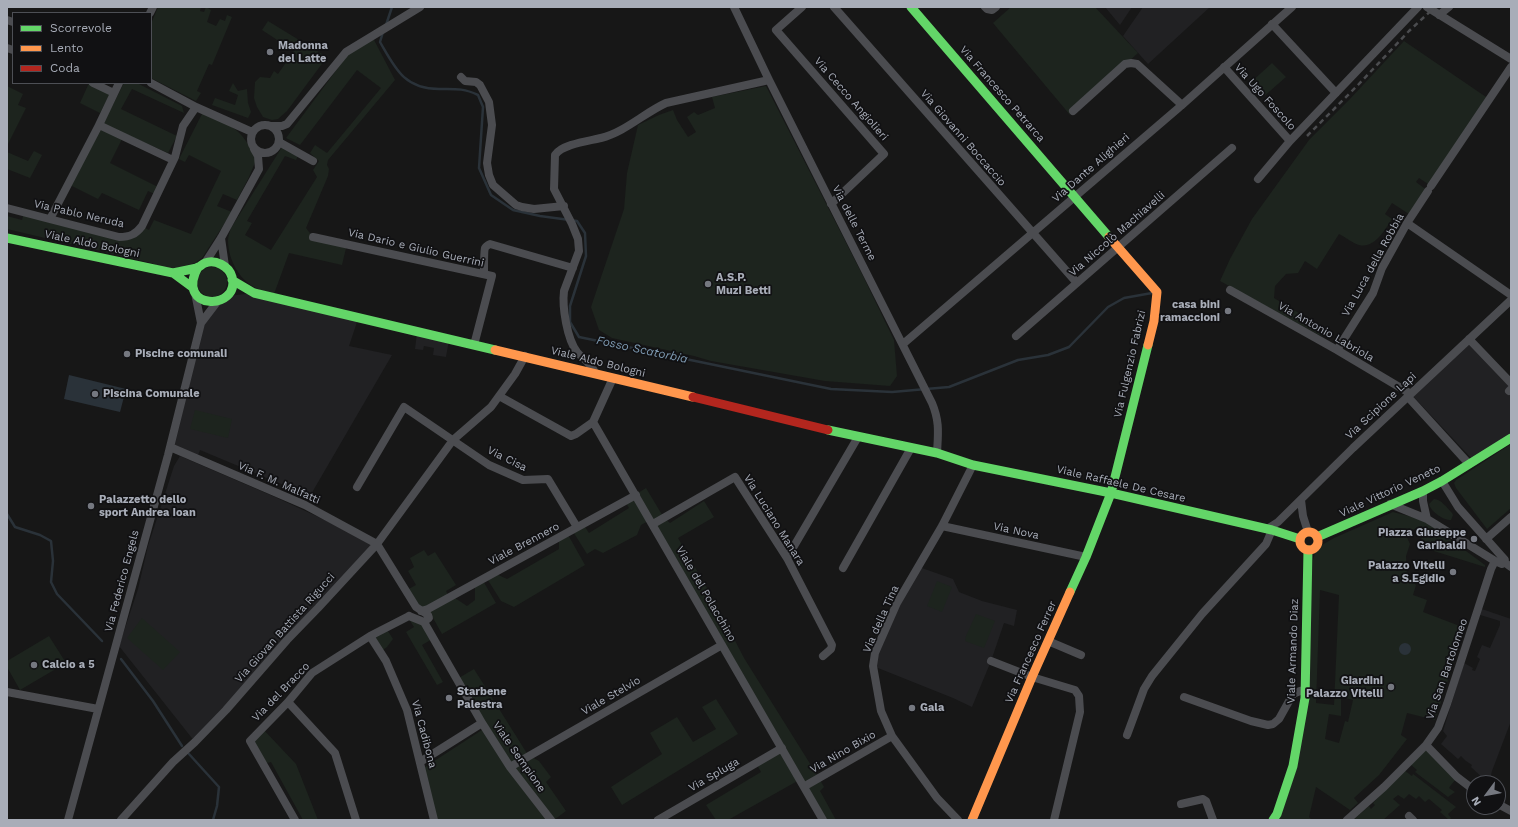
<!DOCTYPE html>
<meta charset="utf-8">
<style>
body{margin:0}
#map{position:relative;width:1518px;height:827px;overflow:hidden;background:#171717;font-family:"Work Sans",sans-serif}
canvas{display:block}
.frame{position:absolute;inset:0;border:8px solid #a8adb8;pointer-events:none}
.legend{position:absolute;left:12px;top:12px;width:140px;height:72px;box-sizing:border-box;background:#111113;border:1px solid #4d4f55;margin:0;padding:5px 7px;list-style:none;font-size:12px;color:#a8adb8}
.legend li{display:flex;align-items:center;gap:8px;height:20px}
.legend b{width:20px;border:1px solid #4d4f55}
.north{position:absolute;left:1466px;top:775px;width:40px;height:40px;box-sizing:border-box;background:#111113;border:1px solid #4d4f55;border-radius:50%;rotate:238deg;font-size:11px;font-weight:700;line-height:16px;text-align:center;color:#a8adb8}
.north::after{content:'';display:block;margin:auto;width:14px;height:18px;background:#757880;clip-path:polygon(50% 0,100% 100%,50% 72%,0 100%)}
</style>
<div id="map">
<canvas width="1518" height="827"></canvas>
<div class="frame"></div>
<ul class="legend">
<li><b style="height:5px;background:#63d668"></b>Scorrevole</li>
<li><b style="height:5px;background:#ff974d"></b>Lento</li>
<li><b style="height:5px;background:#b3261e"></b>Coda</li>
</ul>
<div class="north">N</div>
</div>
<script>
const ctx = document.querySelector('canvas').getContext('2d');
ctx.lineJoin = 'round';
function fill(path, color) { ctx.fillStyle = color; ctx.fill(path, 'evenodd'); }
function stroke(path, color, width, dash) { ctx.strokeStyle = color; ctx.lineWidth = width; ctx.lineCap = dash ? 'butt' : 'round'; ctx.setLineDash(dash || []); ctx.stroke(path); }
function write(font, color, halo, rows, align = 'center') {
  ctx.font = font + ' "Work Sans",sans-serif'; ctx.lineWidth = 3.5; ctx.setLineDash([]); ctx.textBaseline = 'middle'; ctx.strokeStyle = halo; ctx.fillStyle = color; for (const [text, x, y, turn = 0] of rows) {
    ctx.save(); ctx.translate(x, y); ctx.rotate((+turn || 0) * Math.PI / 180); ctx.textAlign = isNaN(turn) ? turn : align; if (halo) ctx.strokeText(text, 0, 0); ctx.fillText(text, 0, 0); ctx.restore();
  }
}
fill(new Path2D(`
 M1105,7H1132L1120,25Z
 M1143,7H1210L1148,64L1123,36Z
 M254,293L358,319L349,346L392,355L310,496L200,450L197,458L170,447L201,323L228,296Z
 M417,333L449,340L446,357L433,355L434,348L424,346L423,350L415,349Z
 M1469,339L1511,383V438L1472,459L1411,394Z
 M180,456L275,497L377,544L195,742L119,646L138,589L148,546L174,466Z
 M919,567L953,579L959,592L982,601L1017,610L1014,626L1004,623L991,661L972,707L953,698L873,666L875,653Z
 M1479,608L1511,619V721L1492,771L1489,783H1488L1471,767L1472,765L1466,761L1461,756L1458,759L1441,744L1447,736L1443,731L1464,663L1473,668L1472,670L1475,671L1480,659L1477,657L1482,645L1490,648L1500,625V621L1477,614Z`), '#212123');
fill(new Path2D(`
 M158,7H201L200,11L204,12L206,7L211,10L207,22L216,26L220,19L225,21L227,15L232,17L212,65L209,64L197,91L201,93L196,101L151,78V24Z
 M1011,7H1095L1138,53L1070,115L993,23Z
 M268,21L327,57L287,111L278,119L272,120L263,117L257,107L254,98L255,82L260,77L270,78L274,71L278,74L294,51L262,30Z
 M373,38L395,80L328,160L327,165L329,169L328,176L306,228L313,237L347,244L342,265L289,253L274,294C268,292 262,291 256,288C239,280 228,259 228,240C228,236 230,232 231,228L282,147L298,156L296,160L285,156L247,221L252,223L245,235L271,250L317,177L313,170L319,161L310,153L315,145L327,153L381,88L357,70L300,145L286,138L349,53Z
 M1404,41L1489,99L1431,186L1419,178L1416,182L1428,191L1412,216L1392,203L1385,214L1392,219C1385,230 1374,249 1359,245C1354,244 1345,237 1339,234L1317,269L1305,261L1298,273L1286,274L1275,286L1274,298L1322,327L1325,333L1324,336L1319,335L1220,281L1230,259L1252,219L1309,140L1349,100Z
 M1272,63L1286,77L1262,98L1249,84Z
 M89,83L111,92L100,113L80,103Z
 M124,83H137L182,106L184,113L132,89L121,109L177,136L168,153L103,124Z
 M233,83L238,91L247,89L248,103L251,112L248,118L212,105L215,98L235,105L238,95L229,91Z
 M7,86L23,94L18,105L26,108L7,146Z
 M766,86L862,274L894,340L897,376L890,386L825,381L711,361L694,356L612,338L599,330L591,307L624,209L627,173L638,125L659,115L673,110L677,120L688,137L696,132L687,117L694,112L698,115L715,108L712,97Z
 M203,112C231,125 243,129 256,160L249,177L237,200L223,194L217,206L232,212L202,258L195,263L170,270L151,263L7,229V216L22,220L24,212L124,240C133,238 139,236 145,228L149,230L154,220L191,234L221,171L189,155L185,162L179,159Z
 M98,128L122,139L110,163L160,188L157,195L148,191L139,210L102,193L98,199L68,184Z
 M34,151L42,155L30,178L7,169V152L28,161Z
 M197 282a15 15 0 1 1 30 0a15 15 0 1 1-30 0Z
 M195,410L232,419L228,438L190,429Z
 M1511,444V508L1487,529L1456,488L1454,483L1456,480Z
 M646,488L664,518L670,523L704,501L714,517L678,538L714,600L744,658L819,778L824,787L820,791L836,820H823L801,779L728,820H716L706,805L761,772L756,763L782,748L650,520L641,525L637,535L603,553L595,549L587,554L572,530L583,524L589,533L629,508L625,501Z
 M1434,499C1441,499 1447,508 1452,513L1453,515L1451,520C1443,520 1431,512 1429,504Z
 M1393,512L1424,520L1485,565V567L1421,547L1422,526L1405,533L1410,544L1406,556L1407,576L1416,585L1413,595L1427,600L1423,612L1465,628L1435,720L1407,713L1401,735L1407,739L1379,775L1354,798L1358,803L1350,810L1316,787L1309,817L1312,820H1279L1297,767L1313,560L1315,553L1322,545L1334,538ZM1320,590L1339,595L1334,705L1316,703ZM1341,697L1353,700L1348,722L1345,721L1339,743L1325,739L1329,714L1341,716Z
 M567,533L585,565L514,607L501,601L486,577L494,573L507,579L559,549V538Z
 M424,550L428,556L435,552L456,585L446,591L449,597L452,596L467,606L475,600V583L482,579L496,603L442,634L428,609L421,611L405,591L416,585L408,571L414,567L410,558Z
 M937,581L952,587L942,612L927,606Z
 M976,614L995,621L984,648L965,641L966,636Z
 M407,616L424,622L434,638L422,645L443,682L437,685L406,632L414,627Z
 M142,618L180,652L163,670L127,638Z
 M386,628L393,639L387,647L380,652L370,636Z
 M49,636L66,663L20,690L7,667V661Z
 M474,669L528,755L539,761L551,777L546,782L566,811L554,820L549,817L544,820H434L422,769L485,728L457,679Z
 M716,699L738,734L622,805L611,787L662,754L650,733L677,717L693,742L716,729L702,707Z
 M262,728L296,764L318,820H303L271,762L264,764L250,741Z
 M1424,748L1456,779L1451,785L1449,788L1455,792L1448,797L1415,772L1417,770L1410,764Z
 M1404,770L1412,776L1413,774L1456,807L1448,814L1451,818L1449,820L1440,812L1442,810L1429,799L1425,802L1419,796L1416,799L1409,794L1404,799L1398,795L1393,799L1400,805L1383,820H1353L1369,806L1371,809L1375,805L1373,803Z`), '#1d241e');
fill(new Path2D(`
 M69,375L126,389L120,412L64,399Z
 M1399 649a6 6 0 1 1 12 0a6 6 0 1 1-12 0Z`), '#2a3239');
stroke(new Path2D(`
 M386,25L392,7
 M383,32L380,42C395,68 404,89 439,89C456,89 463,88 478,95L483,107L479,168L491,195L513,210L540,216L577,221L585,233L586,256L570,306V322L579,337L831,389L892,392L949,387L1018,360L1048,355L1069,347L1108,307L1124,298L1152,293
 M7,514L15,527L40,535L51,541L53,561L51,582L57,594L102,641
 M121,659L153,701L182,746
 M189,754L219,787L217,806L213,820`), '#2a3239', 2.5);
stroke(new Path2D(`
 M734,7L769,80L932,403C940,422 938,434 937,453
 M802,7L776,30L884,154L831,204
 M834,7L1077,283
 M985,7L987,9L992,10L996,7
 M1427,7L1511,59
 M150,13L153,7
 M1439,15L1449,7
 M7,20L13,22
 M1272,24L1336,93
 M7,48L13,50
 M1224,67L1290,141L1418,7
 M461,77L465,81L476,82L480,85L489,102L492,125L487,163L489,175L493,185L516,205L522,207L534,209L564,206
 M93,83L114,93
 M151,83L196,107L252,132
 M1073,111L1125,64L1131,63L1137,64L1182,105
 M251 139a14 14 0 1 1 28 0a14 14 0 1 1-28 0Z
 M99,125L173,160
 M271,126H282L287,124L346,52L420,7
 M279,142L313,161
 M1258,179L1290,141
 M1431,186L1511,67
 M7,208L119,237C130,237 136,234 142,226L175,157L183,126L196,107
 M50,219L99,125L119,83
 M1407,223L1511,295
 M313,237L492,276L474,345
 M221,238L225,266
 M205,263L221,238L259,169L258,156L254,149
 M484,274C484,270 484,250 485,248C486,246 488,245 490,244L573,268
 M1230,290L1337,350L1411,394
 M195,293L201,323
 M1016,336L1232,148
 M1469,339L1511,383
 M903,344L1182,105L1292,7
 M1337,350L1373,293L1382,268L1407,223L1428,191
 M595,373C591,363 583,359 577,352C567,339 562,307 564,291L579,251L578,239L572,224L554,189L555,155C562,144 589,141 601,138C625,132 644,113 666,103L769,80
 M613,378L593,422L823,820
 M1509,391L1511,389
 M499,396L571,436L576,434L593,422
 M1408,397L1469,464
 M170,447L305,505L377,544L416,607L428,615L429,618L424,622
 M1442,481L1458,507L1505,560L1504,562L1511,567
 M357,487L404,407L489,465L523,480L548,479L577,527
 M1423,491V501L1427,519
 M1301,500L1303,516L1308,532
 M1390,504L1427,519L1495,561L1502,564L1504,562
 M653,524L735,477L787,558L832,645L831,649L823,656
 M942,526L1086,557
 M1267,529L1278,522L1353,448L1511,300
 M1486,539L1511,517
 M787,558L858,437
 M843,568L911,448
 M421,611L428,609L636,495
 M409,616L424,622L482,723L510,767L551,820
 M370,636L386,661L407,710L434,820
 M1048,641L1081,655
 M991,661L1032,677L1075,690L1079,696L1080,712L1054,820
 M7,692L98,709
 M1184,697L1251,721L1268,725L1273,724L1279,719L1293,694L1300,691L1305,690
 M288,702L335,753L356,820
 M1127,735L1144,689L1152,676L1202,614L1266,544L1272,530
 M1426,745L1457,777L1474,790
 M420,762L482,723
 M510,767L722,645
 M805,786L892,736
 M1181,804L1203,799L1206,801L1213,820
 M1498,804L1511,811
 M1409,816L1413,820
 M68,820L168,455L201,323L217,302
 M121,820L173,762L195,742L226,710L287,640L318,608L377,544L453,440L491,407L515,374L525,356
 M295,820L250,741L288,702L312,673L370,636L409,616
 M658,820L782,748
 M958,820L937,798L892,736L881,711L873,666L875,653L897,603L942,526L973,465
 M1347,820L1384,787L1426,745L1438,728L1447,704L1491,569L1495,561`), '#4b4c50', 8);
stroke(new Path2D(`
 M911,7L1109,237
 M7,238L173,273L192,287
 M173,273L197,268C200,267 202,264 205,263C215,259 229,266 232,277C241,311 174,311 198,267
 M232,280L254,293L495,350
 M828,430L937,453L973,465L1111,493L1272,530L1300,539
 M1317,537L1423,491L1442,481L1511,438
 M1070,592L1086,557L1111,493L1148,345
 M1273,820L1277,814L1293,766L1305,698L1308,550`), '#63d668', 9);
stroke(new Path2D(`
 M1109,237L1157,292L1154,321L1148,345
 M495,350L693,397
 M1300 541a9 9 0 1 1 18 0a9 9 0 1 1-18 0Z
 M972,820L1032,677L1070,592`), '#ff974d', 9);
stroke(new Path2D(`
 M693,397L828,430`), '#b3261e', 9);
stroke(new Path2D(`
 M1307,136L1358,85L1409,31L1435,7`), '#4b4c4f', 2.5, [5, 4]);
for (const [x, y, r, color] of [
 [270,52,4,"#757880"],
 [708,284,4,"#757880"],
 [1228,311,4,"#757880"],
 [127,354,4,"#757880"],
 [95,394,4,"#757880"],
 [91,506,4,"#757880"],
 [1474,539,4,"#757880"],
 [1453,572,4,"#757880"],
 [34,665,4,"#757880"],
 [1391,687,4,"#757880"],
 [449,698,4,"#757880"],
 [912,708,4,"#757880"]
]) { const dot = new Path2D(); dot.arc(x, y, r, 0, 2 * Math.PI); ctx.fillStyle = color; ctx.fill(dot); stroke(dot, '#111113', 1.5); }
write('bold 11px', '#a8adb8', '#111113', [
 ["Madonna",278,46],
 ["del Latte",278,59],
 ["A.S.P.",716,278],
 ["Muzi Betti",716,291],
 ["casa bini",1220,305,"right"],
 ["ramaccioni",1220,318,"right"],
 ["Piscine comunali",135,354],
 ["Piscina Comunale",103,394],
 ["Palazzetto dello",99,500],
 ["sport Andrea Ioan",99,513],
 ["Piazza Giuseppe",1466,533,"right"],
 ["Garibaldi",1466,546,"right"],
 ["Palazzo Vitelli",1445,566,"right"],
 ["a S.Egidio",1445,579,"right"],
 ["Calcio a 5",42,665],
 ["Giardini",1383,681,"right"],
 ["Palazzo Vitelli",1383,694,"right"],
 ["Starbene",457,692],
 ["Palestra",457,705],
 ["Gala",920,708]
], 'left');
write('11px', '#a8adb8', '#111113', [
 ["Via Francesco Petrarca",1002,94,49],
 ["Via Ugo Foscolo",1265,97,48],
 ["Via Cecco Angiolieri",851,99,49],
 ["Via Giovanni Boccaccio",963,138,49],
 ["Via Dante Alighieri",1091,168,-41],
 ["Via Pablo Neruda",79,214,13],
 ["Via delle Terme",854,223,63],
 ["Via Niccolò Machiavelli",1117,234,-41],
 ["Viale Aldo Bologni",92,244,12],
 ["Via Dario e Giulio Guerrini",416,248,13],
 ["Via Luca della Robbia",1373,265,-61],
 ["Via Antonio Labriola",1326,332,30],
 ["Viale Aldo Bologni",598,362,14],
 ["Via Fulgenzio Fabrizi",1130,364,-77],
 ["Via Scipione Lapi",1381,406,-43],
 ["Via Cisa",507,459,26],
 ["Via F. M. Malfatti",279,483,24],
 ["Viale Raffaele De Cesare",1121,484,13],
 ["Viale Vittorio Veneto",1390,491,-25],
 ["Via Luciano Manara",774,520,58],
 ["Via Nova",1016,531,12],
 ["Viale Brennero",524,544,-28],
 ["Via Federico Engels",122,581,-75],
 ["Viale del Polacchino",706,594,60],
 ["Via della Tina",881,619,-66],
 ["Via Giovan Battista Rigucci",285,628,-48],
 ["Viale Armando Diaz",1293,651,-88],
 ["Via Francesco Ferrer",1031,652,-66],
 ["Via San Bartolomeo",1447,669,-71],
 ["Via del Bracco",281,692,-46],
 ["Viale Stelvio",611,696,-30],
 ["Via Cadibona",424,734,75],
 ["Via Nino Bixio",843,752,-30],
 ["Viale Sempione",519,757,55],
 ["Via Spluga",714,775,-30]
]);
write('italic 12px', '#7f9bb3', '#111113', [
 ["Fosso Scatorbia",642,350,12]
]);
</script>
